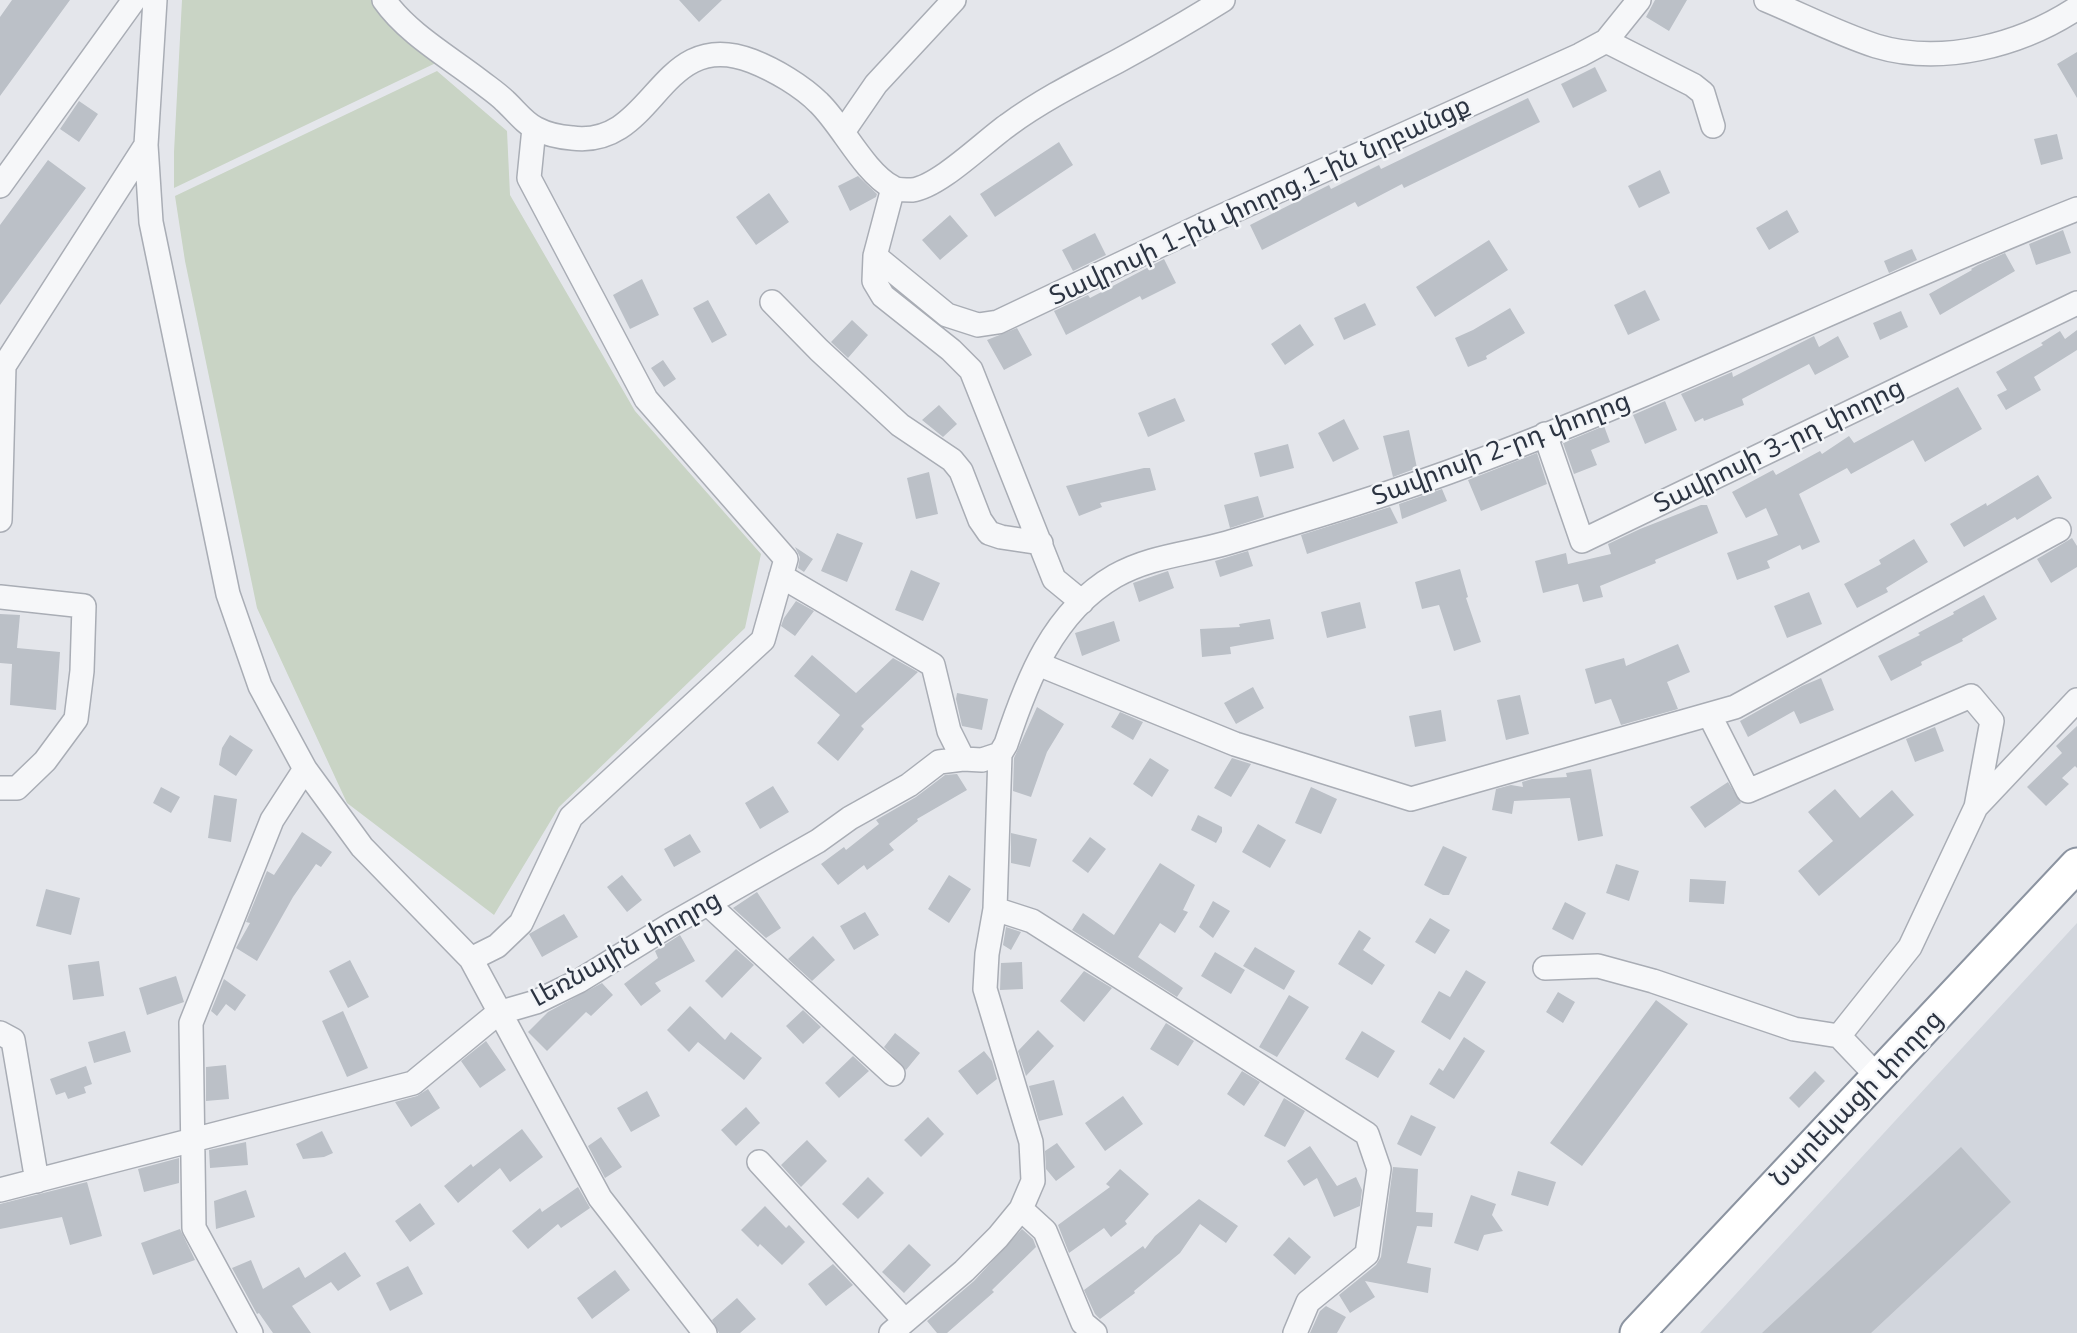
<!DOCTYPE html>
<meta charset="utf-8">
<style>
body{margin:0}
canvas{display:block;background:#e4e6eb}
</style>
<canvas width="2077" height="1333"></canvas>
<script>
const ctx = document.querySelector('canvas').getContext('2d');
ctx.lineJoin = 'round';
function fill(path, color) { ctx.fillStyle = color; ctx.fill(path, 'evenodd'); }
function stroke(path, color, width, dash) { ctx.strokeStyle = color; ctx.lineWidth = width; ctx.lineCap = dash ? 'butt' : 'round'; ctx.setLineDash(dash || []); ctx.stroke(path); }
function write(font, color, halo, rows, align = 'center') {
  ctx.font = font + ' Mulish,"Noto Sans Armenian",sans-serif'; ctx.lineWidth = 5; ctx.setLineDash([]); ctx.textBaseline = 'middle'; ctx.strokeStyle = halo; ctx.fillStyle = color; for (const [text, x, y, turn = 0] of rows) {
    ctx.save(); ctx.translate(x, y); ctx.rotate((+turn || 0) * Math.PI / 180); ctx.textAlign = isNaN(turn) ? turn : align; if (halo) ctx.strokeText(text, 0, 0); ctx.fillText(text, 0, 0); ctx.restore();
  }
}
fill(new Path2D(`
 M2077,923V1333H1700Z`), '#d2d6dd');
fill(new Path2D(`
 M182,0H374L440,61L174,188V152Z
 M437,71L507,131L510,195L635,411L761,554L745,628L559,807L494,915L347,803L257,608L185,261L175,196Z`), '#c9d4c5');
fill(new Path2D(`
 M12,0H70L0,96V17Z
 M679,0H722L699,22Z
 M1655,0H1687L1669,31L1646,17Z
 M2077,52V98L2057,64Z
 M1595,67L1607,91L1573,108L1561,84Z
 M1528,98L1540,122L1404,188L1402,184L1358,207L1355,202L1262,250L1250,225L1329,185L1331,189L1379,165L1381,169Z
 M79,101L98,114L79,142L60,129Z
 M2057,134L2063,159L2041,165L2034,139Z
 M1059,142L1073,165L995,217L980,194Z
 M48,160L86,188L0,305V225Z
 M1660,170L1670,193L1639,208L1628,186Z
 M858,176L877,194L876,197L850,211L838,186Z
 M769,193L789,222L756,245L736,217Z
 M1787,210L1799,232L1769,250L1756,228Z
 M950,215L968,236L940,260L922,240Z
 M2063,230L2071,253L2036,265L2029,244Z
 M1095,233L1106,255L1073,271L1062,250Z
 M1489,240L1508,270L1435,317L1416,287Z
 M1912,249L1917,260L1889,273L1884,261Z
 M2005,253L2015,271L1940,315L1929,294L1972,270L1971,269L1978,265Z
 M1164,259L1176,283L1142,300L1140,296L1066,335L1054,311L1088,295L1090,298Z
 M642,279L659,315L630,329L613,295Z
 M1645,290L1660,320L1628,335L1614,305Z
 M708,300L727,335L712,343L693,308Z
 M1365,303L1376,325L1344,340L1334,318Z
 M1510,308L1525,333L1486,356L1487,359L1468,367L1455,338L1473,330Z
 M1901,311L1908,327L1880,340L1873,323Z
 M852,320L868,335L848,358L831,342Z
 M1300,324L1314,345L1285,365L1271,344Z
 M1017,328L1032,355L1004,370L987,340Z
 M2077,330V350L2034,377L2041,390L2006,410L1997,395L2007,390L1996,372L2043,345L2041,343L2060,331L2065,339Z
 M1814,336L1819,347L1838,336L1849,357L1815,375L1809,364L1742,399L1744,405L1704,421L1703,418L1695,422L1681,394L1732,372L1733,377Z
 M663,360L676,379L664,387L651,368Z
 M1958,387L1982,429L1925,462L1913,440L1851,474L1847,468L1799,494L1820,542L1802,550L1800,545L1767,561L1770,568L1737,580L1727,553L1778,535L1766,508L1746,518L1732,492L1773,470L1776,475L1820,451L1822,454L1849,436L1854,443Z
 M1175,398L1185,421L1148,437L1138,413Z
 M1665,401L1677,430L1645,444L1633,415Z
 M939,405L957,424L943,437L922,420Z
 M1344,419L1359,449L1333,462L1318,433Z
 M1604,426L1610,442L1591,450L1597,465L1574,474L1563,443Z
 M1409,430L1417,468L1393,477L1383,436Z
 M1288,444L1294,468L1260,477L1254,453Z
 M1537,453L1547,484L1481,511L1468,480Z
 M1144,468H1150L1156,490L1100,503L1102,507L1079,516L1066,486Z
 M929,472L938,514L916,519L907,478Z
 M2038,475L2052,498L2017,520L2015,517L1964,547L1950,524L1986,503L1987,506Z
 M1442,489L1447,501L1402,519L1399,504Z
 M1258,496L1264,517L1230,528L1224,505Z
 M1701,505H1707L1718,533L1655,560L1656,563L1600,586L1603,597L1583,602L1578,584L1543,593L1535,561L1566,553L1568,564L1611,554L1608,544L1640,529Z
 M1390,507L1398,523L1307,554L1301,535Z
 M837,533L863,543L847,582L821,571Z
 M2072,538L2077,546V567L2051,583L2037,559Z
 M1914,539L1928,562L1886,588L1888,592L1857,608L1844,584L1881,564L1879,560Z
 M795,547L813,559L804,572L798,568L800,557Z
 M1248,551L1253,566L1220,577L1215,561Z
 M1460,569L1468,597L1466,598L1481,642L1454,651L1439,605L1422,609L1415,582Z
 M911,570L940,583L923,621L895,610Z
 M1168,571L1174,588L1139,602L1133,583Z
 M1809,592L1822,624L1787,638L1774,606Z
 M1984,595L1997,619L1962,639L1963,641L1921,662L1922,665L1891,681L1878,656L1920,635L1918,633L1954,614L1953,612Z
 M796,601L814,611L795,636L781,626L784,618Z
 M1360,602L1366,628L1327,638L1321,612Z
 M0,614L20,615L17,648L60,652L56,710L10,705L12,664L0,663Z
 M1270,619L1274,639L1230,647L1231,654L1202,657L1200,629L1240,627L1239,624Z
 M1114,621L1120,641L1082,656L1075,633Z
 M1678,644L1690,672L1667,682L1678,709L1621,725L1611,699L1595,704L1585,669L1624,658L1626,666Z
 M812,655L856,693L893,658L918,672L861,726L864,729L838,761L817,743L840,715L794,676Z
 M1821,678L1834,710L1800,724L1794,711L1748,737L1740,721L1802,686Z
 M1253,687L1264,708L1236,724L1224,703Z
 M957,693L988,699L982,730L962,726L956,699Z
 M1520,695L1529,734L1506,740L1497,700Z
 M1037,707L1064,724L1047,752L1031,797L1013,791L1014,758Z
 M1441,710L1446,741L1415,747L1409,716Z
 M1120,712L1143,722L1133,740L1111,727Z
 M2077,726V768L2075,766L2062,778L2069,784L2046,806L2027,787L2062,753L2056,746Z
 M1935,727L1944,751L1915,762L1906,739Z
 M230,735L253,750L236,776L219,765L222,748Z
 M1150,758L1169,770L1152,797L1133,784Z
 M1232,758L1251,764L1231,797L1214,788Z
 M1591,769L1603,836L1578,841L1570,798L1514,801L1512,814L1492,810L1496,789L1511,785L1523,787L1522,782L1532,779L1567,777L1566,773Z
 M957,774L967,790L917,819L918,821L889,844L894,850L867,870L864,865L838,885L821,864L844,847L846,850L879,824L876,820L916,797L945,775Z
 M1728,782L1741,803L1705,828L1690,807Z
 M773,786L789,812L760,829L745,803Z
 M161,787L180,797L171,813L153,803Z
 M1311,787L1337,799L1321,834L1295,823Z
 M1835,789L1860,818L1892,790L1914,815L1819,896L1798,871L1833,841L1808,812Z
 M214,795L237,799L231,842L208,838Z
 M1198,815L1222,827V832L1216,843L1191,830Z
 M1258,824L1286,840L1270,868L1242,852Z
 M302,832L332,852L321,867L316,864L293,897L257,961L236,948L250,923L246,922L267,871L274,875Z
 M1011,833L1037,839L1030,867L1011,863Z
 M690,834L701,852L674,867L664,849Z
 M1090,837L1106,849L1088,873L1072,861Z
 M1443,846L1467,857L1449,895H1443L1424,885Z
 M1160,863L1195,885L1183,910L1188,912L1175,933L1160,923L1138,957L1183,988L1177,997L1072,930L1083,913L1114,935Z
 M1616,864L1639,871L1629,901L1606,893Z
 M622,875L642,900L627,912L607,887Z
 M949,875L971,889L949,923L928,909Z
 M1690,879L1726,881L1724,904L1689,902Z
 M46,889L80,898L71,935L36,926Z
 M757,892L781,928L766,938L733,908Z
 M1213,901L1230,911L1213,938L1199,927Z
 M1565,902L1586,913L1573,940L1552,929Z
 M865,912L879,935L854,950L840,926Z
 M564,914L578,937L542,957L529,934Z
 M1430,918L1450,930L1435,954L1415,942Z
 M1006,927L1021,932L1011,950L1003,945Z
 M1359,930L1371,938L1363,950L1385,965L1372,985L1338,964Z
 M680,935L695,961L655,983L661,991L641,1006L624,984L658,958L655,951Z
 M813,936L835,960L812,981L788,959Z
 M1255,947L1295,971L1284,990L1243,966Z
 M736,949L754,965L722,998L705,981Z
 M1215,952L1245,970L1231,994L1201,976Z
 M350,960L369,997L348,1008L329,971Z
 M99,961L104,996L73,1000L68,965Z
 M1022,962L1023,989L1000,990L1001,963Z
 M1466,970L1486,982L1450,1040L1421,1022L1439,991L1450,997Z
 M1084,971L1112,988L1084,1022L1060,1001Z
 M176,976L184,1002L147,1015L139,988Z
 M224,979L246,995L235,1011L226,1004L217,1016L211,1011Z
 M602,983L613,995L591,1016L586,1012L547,1051L528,1032L548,1012Z
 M1558,992L1575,1002L1563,1023L1546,1012Z
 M1289,995L1309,1007L1277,1057L1259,1047Z
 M1656,1000L1688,1024L1582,1166L1550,1143Z
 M690,1006L725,1040L731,1032L762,1058L744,1080L698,1042L689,1052L667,1030Z
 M803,1010L821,1027L803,1044L786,1026Z
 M343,1011L368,1068L347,1077L322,1021Z
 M1166,1023L1194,1041L1178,1066L1150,1049Z
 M1038,1030L1054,1046L1026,1076L1018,1051Z
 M125,1031L131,1052L94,1063L88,1042Z
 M1362,1031L1395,1051L1378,1078L1345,1059Z
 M895,1033L920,1053L906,1070L884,1047Z
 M1464,1037L1485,1051L1454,1099L1429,1084L1439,1068L1443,1071Z
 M486,1041L506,1070L480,1088L461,1061Z
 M984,1051L992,1061L997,1079L977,1095L958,1071Z
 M853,1056L869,1071L839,1098L825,1083Z
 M226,1065L229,1099L206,1101V1067Z
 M86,1066L92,1084L84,1087L86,1093L68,1099L65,1092L56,1095L50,1079Z
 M1242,1071L1260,1082L1244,1106L1227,1094Z
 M1815,1071L1825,1081L1799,1108L1789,1098Z
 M1054,1080L1063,1115L1039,1121L1029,1086Z
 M428,1089L440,1108L411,1127L395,1102L417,1096Z
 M647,1091L660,1116L631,1132L617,1108Z
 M1123,1096L1143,1124L1105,1151L1085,1123Z
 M1284,1098L1305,1111L1285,1147L1264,1136Z
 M746,1107L760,1123L736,1146L721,1130Z
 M1411,1115L1436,1127L1421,1156L1397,1144Z
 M928,1117L944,1134L921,1157L904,1140Z
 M522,1129L543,1157L510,1182L500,1168L458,1203L444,1186L471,1164L473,1167Z
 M322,1131L333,1153L324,1157L303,1159L296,1144Z
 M601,1137L622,1167L605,1178L588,1146Z
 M807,1140L827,1161L801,1187L781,1165Z
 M246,1142L248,1165L210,1168L209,1150Z
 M1057,1143L1075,1167L1056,1181L1046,1169L1045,1151Z
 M1310,1146L1337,1186L1356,1177L1362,1190L1360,1206L1334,1217L1317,1178L1304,1186L1287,1161Z
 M1961,1147L2011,1202L1871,1333H1762Z
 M179,1158V1183L144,1192L138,1169Z
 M1393,1167L1418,1169L1416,1212L1433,1213L1432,1227L1417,1226L1407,1263L1431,1268L1428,1293L1365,1281L1375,1297L1350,1313L1339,1295L1376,1265L1381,1257Z
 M1120,1169L1149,1194L1125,1221L1127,1224L1111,1237L1104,1228L1069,1253L1058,1225L1110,1187L1106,1184Z
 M1518,1171L1556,1182L1548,1206L1511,1195Z
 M868,1177L884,1193L858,1219L842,1204Z
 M87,1182L102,1236L70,1245L62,1217L0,1229V1204Z
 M578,1187L590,1208L561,1228L558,1224L528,1249L512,1231L540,1208L542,1212Z
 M246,1190L255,1217L216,1229L214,1201Z
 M1471,1195L1496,1204L1492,1215L1503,1231L1484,1235L1478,1251L1454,1243Z
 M1199,1199L1238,1226L1226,1243L1200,1224L1180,1253L1134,1291L1135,1293L1100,1319L1095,1314L1084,1290L1143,1246L1145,1249L1155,1236Z
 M420,1203L435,1224L410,1242L395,1221Z
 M765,1206L786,1228L789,1225L805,1242L782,1265L760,1244L758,1247L741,1230Z
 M180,1229L195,1260L153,1275L141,1243Z
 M1022,1229L1033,1239L1036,1247L992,1290L994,1292L947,1333H937L927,1321L974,1281Z
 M1289,1237L1311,1257L1295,1275L1273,1255Z
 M909,1244L931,1265L904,1293L882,1272Z
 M345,1252L361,1276L338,1291L331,1282L292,1306L311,1333H273L259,1313L257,1314L232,1268L251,1260L263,1289L299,1267L305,1278Z
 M833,1264L853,1285L826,1306L808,1284Z
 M408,1266L423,1294L390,1311L376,1283Z
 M615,1270L630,1290L592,1319L577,1298Z
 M737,1298L756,1319L740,1333H719L712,1320Z
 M1326,1306L1346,1317L1337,1333H1310L1320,1311Z`), '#bbc0c7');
const minor = new Path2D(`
 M155,0L146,145L151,222L228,594L260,686L305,769L362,847L471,959L600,1198L705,1333
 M384,0C407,33 449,57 480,81C489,88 498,94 505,101C515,110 525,124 537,129C548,135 560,137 572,138C656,149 658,25 752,61C775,70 802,86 819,103C842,125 864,172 892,187C896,190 907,190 912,190C939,187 985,141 1008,125C1042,100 1080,81 1118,61C1153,42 1188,22 1223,0
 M1766,0C1802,15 1839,34 1876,46C1942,66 2021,45 2077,8
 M1606,41L1693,85L1703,93L1713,126
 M843,132L876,84L954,0
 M0,186L134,0
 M893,188L875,256L874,281L883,296L951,350L971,370L1054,579L1082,602
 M875,256L947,315L978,325L998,322L1209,222L1580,55L1606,41L1639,0
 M772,302L819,350L900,425L952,460L961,471L980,520L989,533L1001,537L1041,543
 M1545,434L1582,541L2077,303
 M0,520L4,366L146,145
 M781,576L933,665L949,731L963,759
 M0,597L84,606L82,671L76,719L45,761L17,788H0
 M1038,664L1235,744L1411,799L1735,707L2059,530
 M1710,716L1748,791L1971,696L1992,721L1976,807
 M708,904L893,1074
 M995,909L1032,921L1367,1134L1379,1169L1367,1254L1308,1302L1295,1333
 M471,959L497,946L521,923L571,817L763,640L786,559L646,399L529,178L534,128
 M1545,968L1598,966L1653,981L1794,1029L1839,1036
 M0,1033L13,1040L37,1181
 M1879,1078L1839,1036L1910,947L1976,807L2077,700
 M759,1162L905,1321
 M0,1190L413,1083L498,1013L536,1002L579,981L670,925L818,841L850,818L909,785L939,762L963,759L982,760L1000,754
 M1021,1209L1045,1231L1083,1323L1095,1333
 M251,1333L194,1228L191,1023L272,820L305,769
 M891,1333L964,1271L998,1237L1021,1209L1033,1181L1031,1142L985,989L987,954L995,909L1000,754L1006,744C1027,680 1053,612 1115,576C1150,556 1189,554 1227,543C1311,518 1394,493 1476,462C1679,386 1875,289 2077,209`);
const highway = new Path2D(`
 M1637,1333L2077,865`);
stroke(minor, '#a9adb5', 26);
stroke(highway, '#8c94a1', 37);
stroke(minor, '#f6f7f9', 23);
stroke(highway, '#fff', 33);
write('26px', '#2c3442', '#f3f5f8', [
 ["Տավրոսի 1-ին փողոց,1-ին նրբանցք",1260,201,-25],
 ["Տավրոսի 3-րդ փողոց",1779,446,-26],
 ["Տավրոսի 2-րդ փողոց",1501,449,-21],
 ["Լեռնային փողոց",626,949,-29],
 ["Նարեկացի փողոց",1857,1099,-46]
]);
</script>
